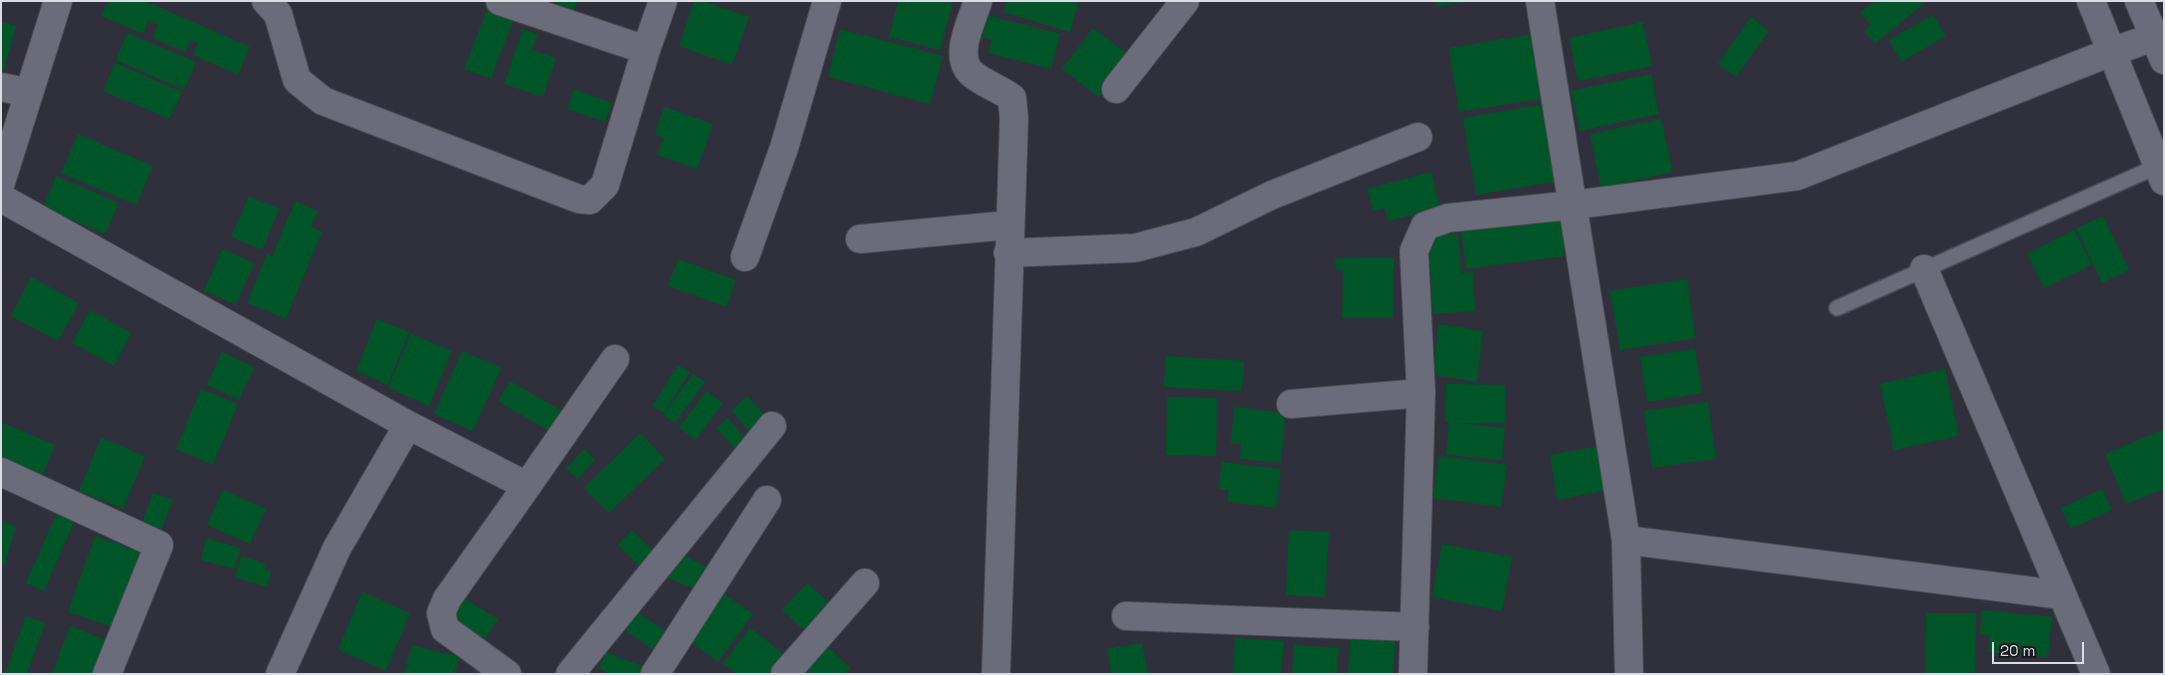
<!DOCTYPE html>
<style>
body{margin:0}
#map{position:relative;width:2165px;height:675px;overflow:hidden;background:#2f303b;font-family:"Space Grotesk",sans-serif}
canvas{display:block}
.frame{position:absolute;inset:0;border:2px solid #dcdde4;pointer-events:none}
.scale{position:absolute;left:1992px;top:642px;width:92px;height:22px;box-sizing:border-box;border:2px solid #dcdde4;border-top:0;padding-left:6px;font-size:15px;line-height:18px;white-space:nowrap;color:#dcdde4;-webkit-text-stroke:4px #18181e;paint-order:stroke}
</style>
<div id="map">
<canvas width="2165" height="675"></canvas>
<div class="frame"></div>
<div class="scale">20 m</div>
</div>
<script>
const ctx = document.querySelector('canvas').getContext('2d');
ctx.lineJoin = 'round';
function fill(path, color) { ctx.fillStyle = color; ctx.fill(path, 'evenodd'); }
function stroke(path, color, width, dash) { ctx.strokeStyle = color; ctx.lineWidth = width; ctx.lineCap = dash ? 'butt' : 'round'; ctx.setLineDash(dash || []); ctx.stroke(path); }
fill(new Path2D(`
 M108,1H145L250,47L238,75L193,55L198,43L191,40L185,52L152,38L158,25L148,21L143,34L101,16Z
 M550,1H577L574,10Z
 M694,1H703L749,17L732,65L679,46Z
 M898,1H953L940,50L889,37Z
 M1007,1H1079L1070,32L1003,12Z
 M1436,1H1468V2L1437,7Z
 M1875,1H1927L1875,44L1864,31L1871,25L1860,13Z
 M489,5L515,15L491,79L464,69Z
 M987,15L1060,34L1051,69L988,53L992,40L982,38Z
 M1933,15L1946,36L1901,62L1889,40Z
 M1751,17L1769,31L1736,77L1718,64Z
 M1,22L16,26L2,75H1Z
 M1643,22L1652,66L1578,81L1569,38Z
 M1093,28L1130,56L1099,97L1062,69Z
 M523,29L538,34L532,50L556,58L543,97L504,84Z
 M840,29L943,56L930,104L828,77Z
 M127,33L196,62L184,90L116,60Z
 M1533,34L1543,99L1459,112L1449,48Z
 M115,63L182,92L170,119L103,91Z
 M1651,74L1659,114L1580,131L1571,91Z
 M574,89L612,103L605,122L567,109Z
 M1544,104L1557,181L1476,195L1463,118Z
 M664,107L713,124L697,169L657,155L663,138L655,134Z
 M1661,119L1673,172L1601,188L1590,134Z
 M78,134L153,166L136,205L61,173Z
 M1431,172L1440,207L1388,221L1385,208L1373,211L1367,189Z
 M56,176L119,203L105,234L43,208Z
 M249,196L279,209L262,250L231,237Z
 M295,201L318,211L311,227L322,232L286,319L247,303L267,254L272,257Z
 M1560,216L1565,256L1466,269L1461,229Z
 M2103,216L2129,270L2102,283L2076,228Z
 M2074,230L2092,265L2044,288L2027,254Z
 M1458,234L1461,273L1473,272L1475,311L1433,314L1428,235Z
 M222,249L254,263L236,305L204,291Z
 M1335,258H1394L1393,318H1342L1343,270H1336Z
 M678,259L736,280L726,307L668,286Z
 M31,277L79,303L58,341L11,316Z
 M1687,279L1696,338L1620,350L1610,291Z
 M90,310L131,333L114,366L72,343Z
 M377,319L409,332L388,385L356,371Z
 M1439,324L1483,331L1477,382L1432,375Z
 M411,334L452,351L429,406L388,388Z
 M1695,349L1702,393L1647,402L1640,357Z
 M462,351L501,368L473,431L434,414Z
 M222,352L254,367L239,400L207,385Z
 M1166,356L1244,361L1242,391L1164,387Z
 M678,365L690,372L664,413L652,406Z
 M1945,369L1959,436L1894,450L1880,384Z
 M693,374L705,382L675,423L663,415Z
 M510,381L569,415L557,436L498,401Z
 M1446,384L1506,385L1505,423H1455L1505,428L1502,460L1446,455L1449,422H1445Z
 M201,389L238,404L213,465L176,449Z
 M706,391L723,403L696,440L679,428Z
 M748,396L770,422L753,436L731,410Z
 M1167,397L1217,398L1216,456L1166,455Z
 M1708,402L1716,459L1652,468L1644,411Z
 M1234,407L1286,413L1281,463L1240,459L1241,444L1231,443Z
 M728,418L748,442L737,452L716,428Z
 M1,422L55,445L42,477L1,459Z
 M2164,429V489L2126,504L2105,454Z
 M640,433L665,459L609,513L584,488Z
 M101,438L145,456L123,509L79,491Z
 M1599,446L1608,490L1557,500L1550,455Z
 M584,449L595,459L578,479L566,469Z
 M1439,456L1507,465L1501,507L1433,498Z
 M1222,462L1281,469L1276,508L1227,502L1229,490L1219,489Z
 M2102,489L2112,510L2071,529L2061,508Z
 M223,490L266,509L250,544L207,525Z
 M153,493L173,500L161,531L142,523Z
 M61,504L79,511L44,591L26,583Z
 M1,521L16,526L4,566L1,565Z
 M632,530L653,551L639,566L618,545Z
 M1289,530L1329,532L1325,597L1286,595Z
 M95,536L141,552L115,628L68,612Z
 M206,538L240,548L235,569L201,560Z
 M1442,544L1512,557L1502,611L1432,597Z
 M679,553L709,568L698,591L667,577Z
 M241,556L266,564L264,569L272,571L267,587L235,577Z
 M807,583L833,607L808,634L782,610Z
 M719,590L753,614L718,662L684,637Z
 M362,592L410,613L386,671L338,650Z
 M460,596L498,619L485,639L448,616Z
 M635,610L669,634L657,652L623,629Z
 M1982,610L2052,617L2048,657L1988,652L1990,635L1980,634Z
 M1926,613H1976L1975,674H1925Z
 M26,616L45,623L27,674H5Z
 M70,626L108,641L96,674H52Z
 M750,628L784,654L770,674H737L723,664Z
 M1351,634L1396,637L1393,674H1348Z
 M1235,638L1284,641L1281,674H1233Z
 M823,642L850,668L845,674H793Z
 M1142,643L1148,674H1111L1107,649Z
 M412,645L459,657L455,674H404Z
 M1294,645L1339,648L1337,674H1292Z
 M606,652L644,667L642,674H609L599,669Z`), '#005528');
const service = new Path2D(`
 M1837,308L2158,166`);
const minor = new Path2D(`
 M266,1L278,14L297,80L323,101L579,199L590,200L605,185L646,50
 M500,1L646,50L663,1
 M978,1C971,23 951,60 975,76C987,85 1000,89 1012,98L1014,118L996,674
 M1540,1L1626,540L1629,674
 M1,87L29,93
 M1116,89L1185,1
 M1,198L408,425L527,486L447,599L441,613L445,629L507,674
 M860,239L1009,225
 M1008,253L1135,248L1196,232L1272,195L1418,137
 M745,257L784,148L827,1
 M1924,269L2096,674
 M1291,404L1421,393
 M1,472L159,545L107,674
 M527,486L615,359
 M1626,540L2062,595
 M1126,616L1415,627
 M280,674L337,548L408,425
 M570,674L772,426
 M655,674L767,500
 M785,674L865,583
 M1413,674L1421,393L1414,251L1425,226L1448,218L1573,205L1797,176L2111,52L2154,37`);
const tertiary = new Path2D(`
 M1,182L58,1`);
const secondary = new Path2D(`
 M2091,1L2164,181
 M2139,1L2164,60`);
stroke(service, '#4a4b54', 18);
stroke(minor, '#4a4b54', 30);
stroke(tertiary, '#4a4b54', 30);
stroke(secondary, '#4a4b54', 30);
stroke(service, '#6b6c79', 15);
stroke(minor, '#6b6c79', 28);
stroke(tertiary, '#6b6c79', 28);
stroke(secondary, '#6b6c79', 28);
</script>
